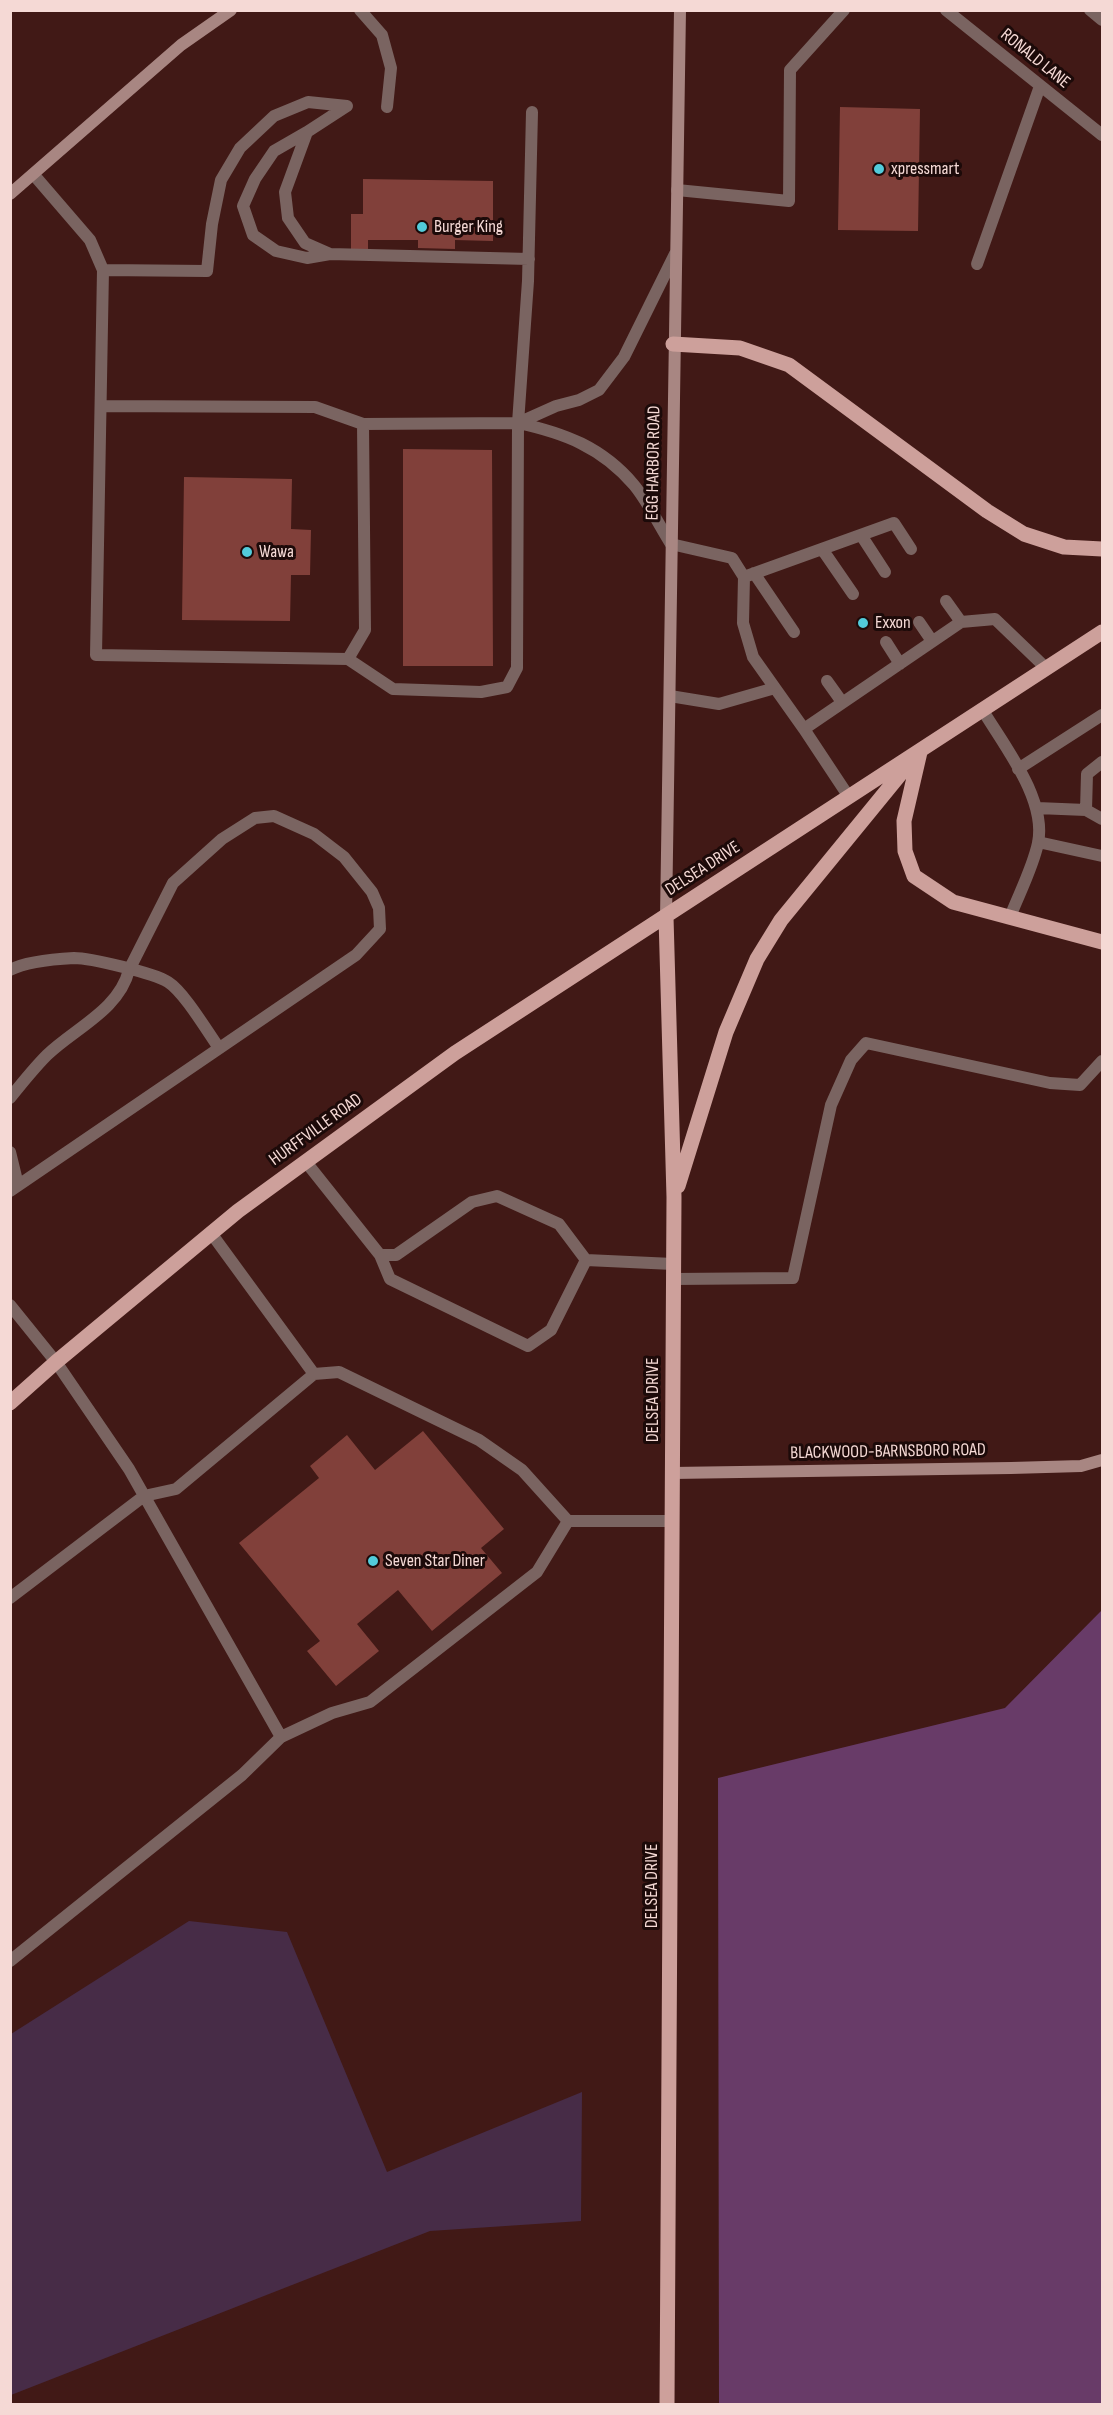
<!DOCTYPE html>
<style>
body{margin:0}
#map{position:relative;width:1113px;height:2415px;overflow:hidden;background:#411916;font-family:"Sofia Sans Condensed",sans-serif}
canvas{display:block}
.frame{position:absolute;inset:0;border:12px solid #f5d9d5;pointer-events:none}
</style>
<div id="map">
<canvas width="1113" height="2415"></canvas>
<div class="frame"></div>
</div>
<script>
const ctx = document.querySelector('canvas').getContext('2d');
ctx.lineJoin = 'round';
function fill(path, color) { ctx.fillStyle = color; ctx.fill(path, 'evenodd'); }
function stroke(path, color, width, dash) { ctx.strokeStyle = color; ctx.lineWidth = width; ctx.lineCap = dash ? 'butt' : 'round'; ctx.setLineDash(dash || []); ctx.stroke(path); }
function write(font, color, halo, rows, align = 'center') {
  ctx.font = font + ' "Sofia Sans Condensed",sans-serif'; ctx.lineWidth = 6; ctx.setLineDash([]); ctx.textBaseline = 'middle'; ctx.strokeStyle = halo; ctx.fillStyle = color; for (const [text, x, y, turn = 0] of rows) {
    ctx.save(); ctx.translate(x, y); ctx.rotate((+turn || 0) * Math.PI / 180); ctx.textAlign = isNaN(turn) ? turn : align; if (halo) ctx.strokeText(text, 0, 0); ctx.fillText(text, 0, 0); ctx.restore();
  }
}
fill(new Path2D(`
 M189,1921L287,1932L387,2172L582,2092L581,2221L430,2231L11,2395V2034Z`), '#472c47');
fill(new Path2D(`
 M1102,1610V2404H719L718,1778L1005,1708Z`), '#683b68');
fill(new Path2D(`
 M840,107L920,109L918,231L838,230Z
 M363,179L493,181V241L455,240V249L418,248V240H368V249H351V214H363Z
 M403,449L492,450L493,666H403Z
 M184,477L292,479L291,529L311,530L310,575H291L290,621L182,620Z
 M423,1431L504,1529L481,1548L502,1573L432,1631L398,1590L357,1624L379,1651L336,1686L307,1651L320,1641L239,1543L319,1478L310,1466L347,1435L375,1470Z`), '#81403a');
stroke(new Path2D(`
 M360,10L382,35L391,68L387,107
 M946,10L1102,135
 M1090,10L1102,20
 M347,106L307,132L285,192L288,218L305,243L330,254L529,259
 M307,132L274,151L255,179L243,206L253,235L276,251L307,258L330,254
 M34,175L90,240L103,270L96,655L348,659L393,689L481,692L507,687L517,668L518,423L528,281L532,112
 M677,190L789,201L790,70L844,10
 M675,254L624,357L599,390L579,400L556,406L518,423C564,433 602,447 634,485C648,502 659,525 671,544L732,558L744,577L743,623L753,657L804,729L961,622L995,619L1046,668
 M977,264L1040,86
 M103,270L207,271L212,224L221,180L240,148L274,116L308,102L347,106
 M101,406L315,407L363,424
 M861,535L885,572
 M822,549L853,594
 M754,573L794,632
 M744,577L894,523L911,549
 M946,601L961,622
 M919,622L932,641
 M886,642L900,664
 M348,659L365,630L363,424L518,423
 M827,681L842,702
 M670,696L719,704L775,688
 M982,709C1004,746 1047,799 1038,843C1033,867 1019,894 1010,917
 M804,729L849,797
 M1018,769L1102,715
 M1037,808L1086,810L1102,819
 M1086,810L1087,774L1102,762
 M1038,842L1102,856
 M10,970C27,961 55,959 74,958C90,958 154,973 168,982C184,992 207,1031 219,1048
 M10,1098C22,1083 34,1068 47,1055C75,1028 119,1010 129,970L173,883L222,839L255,818L274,816L314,834L344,857L372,892L379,908L380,929L356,955L10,1191
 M10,1152L18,1185
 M306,1162L380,1255H396L472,1202L497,1196L559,1224L586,1260L673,1264
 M211,1233L314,1374
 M380,1255L390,1279L528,1346L551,1330L586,1260
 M674,1279L793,1278L831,1105L851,1060L866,1043L1050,1083L1080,1085L1102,1061
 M10,1305L56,1362L129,1469L281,1737L332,1713L370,1702L537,1572L568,1521H672
 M10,1598L144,1496L176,1489L314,1374L339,1372L479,1440L522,1470L568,1521
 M10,1961L242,1775L281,1737`), '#7a6461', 12);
stroke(new Path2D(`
 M10,194L181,45L231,10
 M666,917L680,10
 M672,1473L1011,1468L1081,1466L1102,1460`), '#a88682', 12);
stroke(new Path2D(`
 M673,344L740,348L789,365L987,511L1024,534L1064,547L1102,549
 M920,752L904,821L905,851L914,876L953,902L1102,942
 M666,917L674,1197L667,2404
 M678,1186L726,1032L757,959L781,920L911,761
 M10,1403L56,1362L238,1211L455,1053L1102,632`), '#cda09b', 15);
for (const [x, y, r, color] of [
 [879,169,6,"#52cbda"],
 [422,227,6,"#52cbda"],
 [247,552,6,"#52cbda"],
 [863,623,6,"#52cbda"],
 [373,1561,6,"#52cbda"]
]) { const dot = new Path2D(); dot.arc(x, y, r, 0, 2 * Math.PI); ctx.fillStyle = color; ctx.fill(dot); stroke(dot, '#1c0a09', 2); }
write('18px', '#f5d9d5', '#1c0a09', [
 ["RONALD LANE",1035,59,39],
 ["EGG HARBOR ROAD",654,463,-89],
 ["DELSEA DRIVE",703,869,-33],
 ["HURFFVILLE ROAD",316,1130,-36],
 ["DELSEA DRIVE",653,1400,-90],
 ["BLACKWOOD-BARNSBORO ROAD",888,1452,-1],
 ["DELSEA DRIVE",652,1886,-90]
]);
write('18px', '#f5d9d5', '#1c0a09', [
 ["xpressmart",891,169],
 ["Burger King",434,227],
 ["Wawa",259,552],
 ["Exxon",875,623],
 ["Seven Star Diner",385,1561]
], 'left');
</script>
